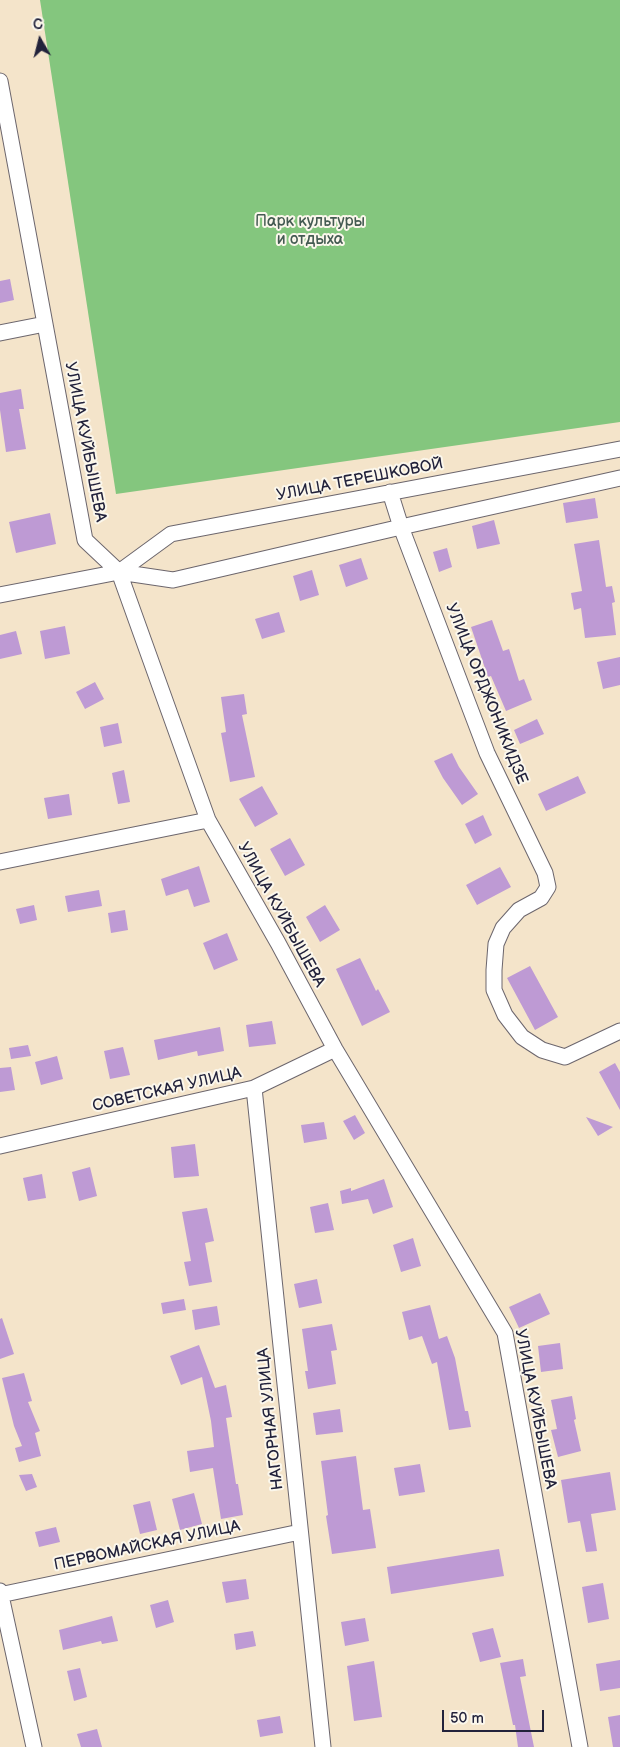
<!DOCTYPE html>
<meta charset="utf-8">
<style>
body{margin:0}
#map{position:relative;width:620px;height:1747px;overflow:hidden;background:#f4e4ca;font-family:"Balsamiq Sans",sans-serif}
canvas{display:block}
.north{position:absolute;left:15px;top:15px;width:50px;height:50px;-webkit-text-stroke:4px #fbf7ec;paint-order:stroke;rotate:352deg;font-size:14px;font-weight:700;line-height:20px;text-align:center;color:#22223b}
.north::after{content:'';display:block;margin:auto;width:18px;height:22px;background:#22223b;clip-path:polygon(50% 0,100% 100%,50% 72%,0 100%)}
.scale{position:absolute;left:442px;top:1710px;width:102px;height:22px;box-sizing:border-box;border:2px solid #22223b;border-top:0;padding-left:6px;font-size:15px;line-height:18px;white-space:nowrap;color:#22223b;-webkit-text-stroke:4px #fbf7ec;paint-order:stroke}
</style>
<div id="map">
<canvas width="620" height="1747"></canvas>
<div class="north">С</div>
<div class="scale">50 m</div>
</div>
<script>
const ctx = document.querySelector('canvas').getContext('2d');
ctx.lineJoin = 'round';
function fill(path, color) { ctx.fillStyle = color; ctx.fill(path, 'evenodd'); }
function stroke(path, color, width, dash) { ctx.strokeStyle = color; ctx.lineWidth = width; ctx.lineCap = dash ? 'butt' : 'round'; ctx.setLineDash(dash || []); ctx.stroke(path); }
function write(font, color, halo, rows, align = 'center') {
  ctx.font = font + ' "Balsamiq Sans",sans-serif'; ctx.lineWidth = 4; ctx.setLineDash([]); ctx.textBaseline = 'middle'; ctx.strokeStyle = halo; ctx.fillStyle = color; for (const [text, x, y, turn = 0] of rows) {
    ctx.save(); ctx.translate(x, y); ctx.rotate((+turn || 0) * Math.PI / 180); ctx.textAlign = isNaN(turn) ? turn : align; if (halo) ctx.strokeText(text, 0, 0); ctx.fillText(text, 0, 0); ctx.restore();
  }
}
fill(new Path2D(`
 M40,0H620V422L116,494Z`), '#84c67e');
fill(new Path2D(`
 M10,279L14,300L0,303V281Z
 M21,389L24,409H19L26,449L6,452L0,410V393Z
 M595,498L598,518L566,523L563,503Z
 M50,513L56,544L16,553L9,522Z
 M494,520L500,544L477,549L472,526Z
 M599,540L606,587L612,586L615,602L612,603L616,635L585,638L581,608L574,610L571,593L582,591L574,544Z
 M447,548L452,567L439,572L433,552Z
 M361,558L368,579L346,587L339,565Z
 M312,570L319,595L300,601L293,576Z
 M279,612L285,632L262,639L255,619Z
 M492,620L503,651L509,649L519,681L524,679L532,700L506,711L491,676L488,677L471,627Z
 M65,626L70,654L45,659L40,631Z
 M16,631L22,654L0,659V635Z
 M620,657V685L603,689L597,662Z
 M95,682L104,699L85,709L76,692Z
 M244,694L247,714L242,715L255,777L230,782L221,733L226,732L221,697Z
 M537,719L544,734L520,744L514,730Z
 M118,723L122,743L104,747L100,727Z
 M452,753L459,767L478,794L462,805L443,778L434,761Z
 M124,770L130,802L118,804L112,773Z
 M578,776L586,793L546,811L538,794Z
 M262,786L278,814L255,827L239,799Z
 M69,794L72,815L48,819L44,798Z
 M483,815L492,835L475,844L465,824Z
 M290,838L305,865L285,876L270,849Z
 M199,866L210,902L194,907L188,889L166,896L161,879Z
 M500,867L511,887L477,905L466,885Z
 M99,890L102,906L68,912L65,896Z
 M34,905L37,920L20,924L16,909Z
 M325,905L340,930L320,942L306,917Z
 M125,910L128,930L111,933L108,913Z
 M227,933L238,960L214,970L203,943Z
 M360,958L376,991L378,989L390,1012L362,1026L336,969Z
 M530,966L558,1017L535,1030L507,978Z
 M272,1021L276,1044L249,1047L246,1025Z
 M220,1027L224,1051L198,1056L197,1051L158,1060L154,1040Z
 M28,1045L31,1056L11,1059L9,1048Z
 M123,1047L130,1075L110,1079L104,1051Z
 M57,1056L63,1079L41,1085L35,1062Z
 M615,1063L620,1072V1110L599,1072Z
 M11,1067L15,1090L0,1092V1068Z
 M355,1115L365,1133L354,1140L343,1121Z
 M586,1117L613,1127L598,1136Z
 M324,1122L327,1139L304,1143L301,1125Z
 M195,1144L199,1176L174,1178L171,1147Z
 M90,1167L97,1196L79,1201L72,1172Z
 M42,1174L46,1198L28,1201L23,1178Z
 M384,1179L393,1207L373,1214L368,1199L342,1204L340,1191L351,1188V1191Z
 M328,1203L334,1230L315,1233L310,1207Z
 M207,1208L214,1241L205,1243L212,1282L189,1286L184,1262L191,1261L182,1212Z
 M413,1238L421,1266L401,1272L393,1245Z
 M317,1279L322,1303L299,1308L294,1284Z
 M540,1293L550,1314L519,1328L509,1307Z
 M184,1299L186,1310L163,1314L161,1303Z
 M430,1305L439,1339L447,1336L455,1358L465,1411H468L471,1427L449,1430L437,1362L432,1364L422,1336L409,1340L402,1312Z
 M217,1306L220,1325L195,1330L192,1310Z
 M2,1318L14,1354L0,1359V1319Z
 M332,1324L337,1350L331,1351L336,1384L308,1389L305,1371H308L302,1329Z
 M560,1343L563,1369L541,1372L538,1346Z
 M199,1345L215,1388L226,1385L232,1417L226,1418L236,1484H238L243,1515L221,1519L213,1468L190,1472L187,1451L214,1447L211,1421L202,1377L181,1385L170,1356Z
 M24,1373L32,1401L28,1402L40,1431L35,1433L41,1456L19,1462L15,1448L22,1446L14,1426L2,1378Z
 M572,1396L576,1419L574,1420L581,1451L558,1457L551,1430L557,1429L551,1400Z
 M340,1409L343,1432L316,1435L313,1413Z
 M356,1456L363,1510L370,1509L376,1548L332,1554L326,1516L328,1515L321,1461Z
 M420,1464L425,1492L399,1496L394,1468Z
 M610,1472L616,1510L591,1514L597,1551L586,1552L580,1521L568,1523L561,1480Z
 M32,1474L37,1487L26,1491L19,1475Z
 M194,1493L202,1524L180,1530L172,1499Z
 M150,1501L157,1530L140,1534L133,1505Z
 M56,1527L60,1542L39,1547L35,1532Z
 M499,1549L504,1576L391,1594L387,1567Z
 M246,1579L249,1599L226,1603L222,1582Z
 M603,1583L609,1619L588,1623L582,1587Z
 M168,1600L174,1622L156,1628L150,1605Z
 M112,1616L118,1641L102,1644L101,1641L63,1650L59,1630Z
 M365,1618L369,1641L345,1646L341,1622Z
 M493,1628L501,1657L480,1662L472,1633Z
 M253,1631L256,1646L236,1650L234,1634Z
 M523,1659L526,1676L520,1677L534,1747H518L515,1725H513L500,1663Z
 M620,1660V1688L600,1691L596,1664Z
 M374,1661L382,1717L354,1721L347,1666Z
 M80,1668L87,1697L74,1701L67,1671Z
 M620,1715V1747H613L608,1717Z
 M280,1716L283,1733L260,1737L257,1720Z
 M97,1729L102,1747H81L77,1734Z`), '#be9ad4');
const street = new Path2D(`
 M0,81L85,540L119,572L208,820L278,943L335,1049L505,1333L580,1747
 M0,333L45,324
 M390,492L401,527L487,753L545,873L548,887L541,898L519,910L503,928L496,944L494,970V990L505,1015L522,1037L542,1050L565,1057L620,1031
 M119,572L171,534L620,449
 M0,595L119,572L173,580L401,527L620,478
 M0,862L208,820
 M254,1088L323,1747
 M0,1146L254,1088L335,1049
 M0,1591L34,1747
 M0,1595L300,1532`);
stroke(street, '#6c666d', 17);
stroke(street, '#fff', 15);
write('16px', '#445b52', '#fbf7ec', [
 ["Парк культуры",310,222],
 ["и отдыха",310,240]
]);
write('16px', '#22223b', '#fbf7ec', [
 ["УЛИЦА КУЙБЫШЕВА",85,442,79],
 ["УЛИЦА ТЕРЕШКОВОЙ",360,480,-11],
 ["УЛИЦА ОРДЖОНИКИДЗЕ",486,694,68],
 ["УЛИЦА КУЙБЫШЕВА",281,915,61],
 ["СОВЕТСКАЯ УЛИЦА",167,1090,-13],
 ["УЛИЦА КУЙБЫШЕВА",535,1409,79],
 ["НАГОРНАЯ УЛИЦА",271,1419,-96],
 ["ПЕРВОМАЙСКАЯ УЛИЦА",147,1546,-12]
]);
</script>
